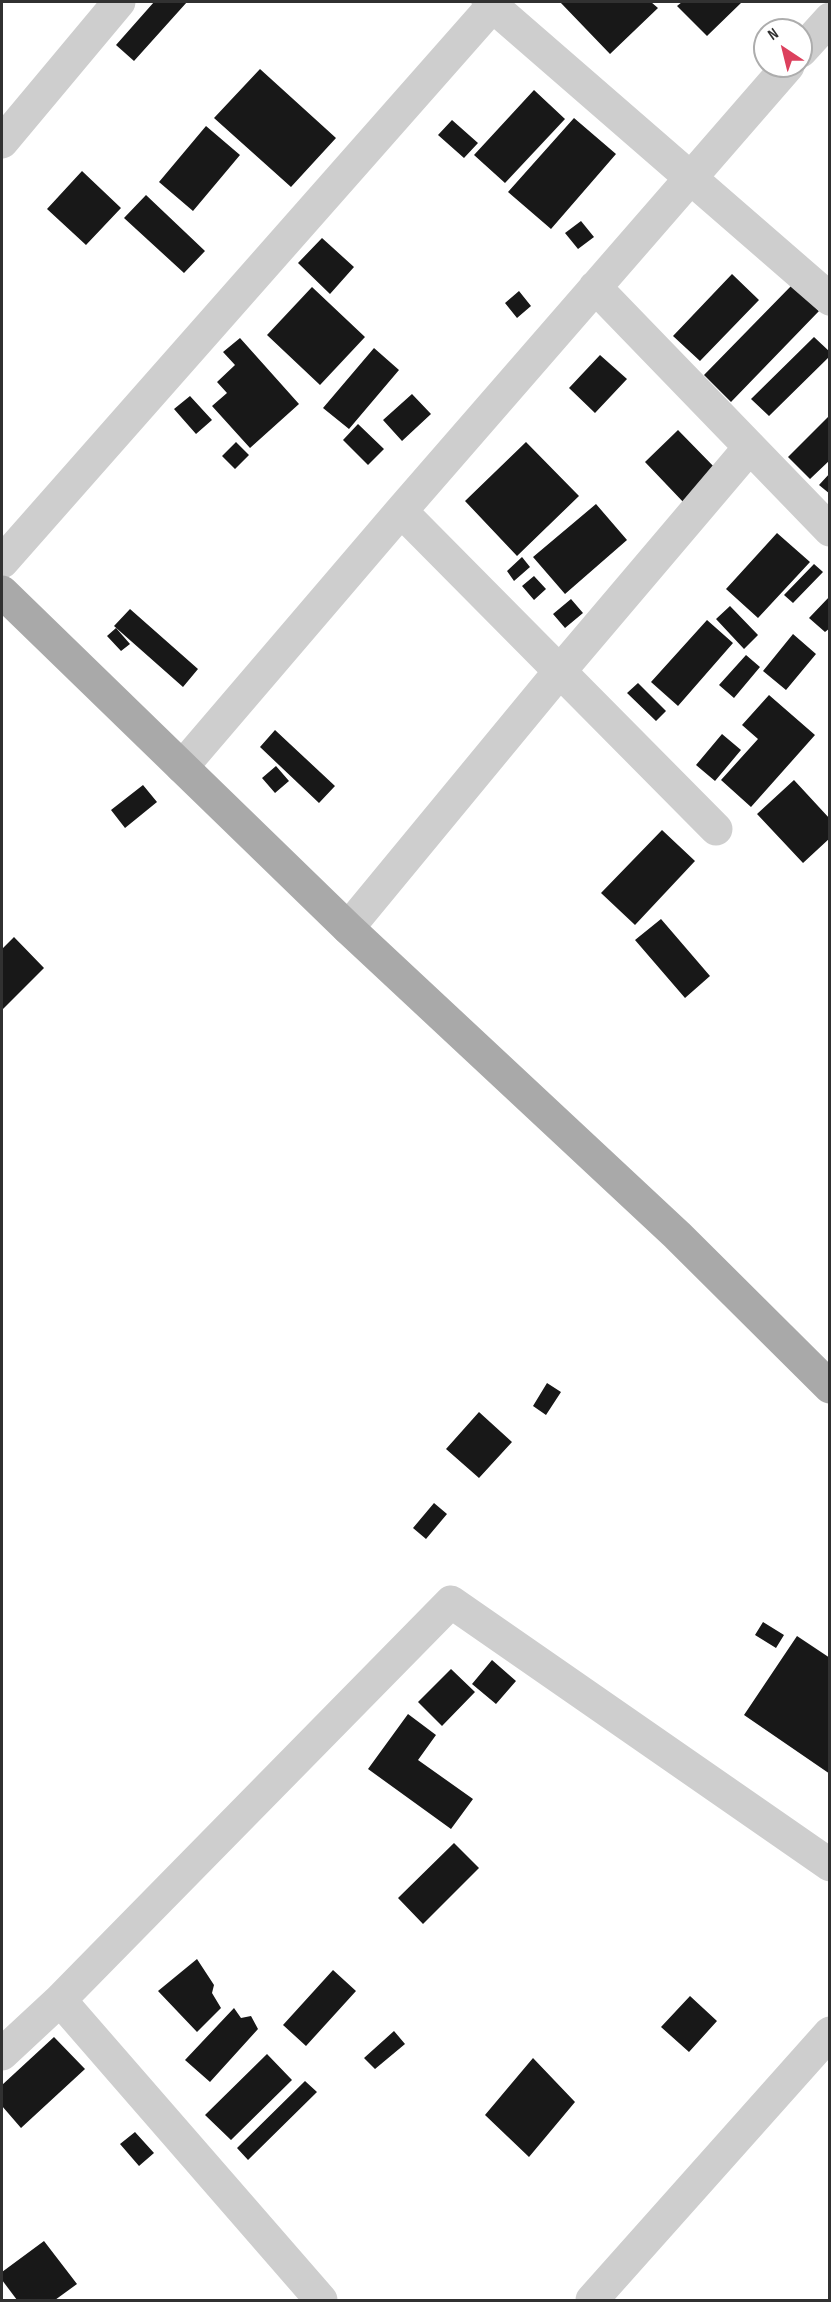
<!DOCTYPE html>
<style>
body{margin:0}
#map{position:relative;width:831px;height:2302px;overflow:hidden;background:#fff;font-family:"Sofia Sans Condensed",sans-serif}
canvas{display:block}
.frame{position:absolute;inset:0;border:3px solid #313131;pointer-events:none}
.north{position:absolute;left:753px;top:18px;width:60px;height:60px;box-sizing:border-box;background:#fff;border:2px solid #adadad;border-radius:50%;rotate:325deg;font-size:16px;font-weight:700;line-height:24px;text-align:center;color:#313131}
.north::after{content:'';display:block;margin:auto;width:21px;height:27px;background:#dc405d;clip-path:polygon(50% 0,100% 100%,50% 72%,0 100%)}
</style>
<div id="map">
<canvas width="831" height="2302"></canvas>
<div class="frame"></div>
<div class="north">N</div>
</div>
<script>
const ctx = document.querySelector('canvas').getContext('2d');
ctx.lineJoin = 'round';
function fill(path, color) { ctx.fillStyle = color; ctx.fill(path, 'evenodd'); }
function stroke(path, color, width, dash) { ctx.strokeStyle = color; ctx.lineWidth = width; ctx.lineCap = dash ? 'butt' : 'round'; ctx.setLineDash(dash || []); ctx.stroke(path); }
fill(new Path2D(`
 M154,2H187L134,61L116,45Z
 M560,2H651L658,8L610,54Z
 M682,2H742L707,36L677,6Z
 M260,69L336,138L291,187L214,118Z
 M534,90L565,119L505,183L474,155Z
 M574,118L616,154L551,229L508,192Z
 M452,120L478,143L464,158L438,135Z
 M206,126L240,155L193,211L159,182Z
 M82,171L121,208L86,245L47,209Z
 M146,195L205,251L184,273L124,218Z
 M581,221L594,237L578,249L565,233Z
 M322,238L354,267L330,294L298,263Z
 M732,274L759,300L700,361L673,336Z
 M792,285L819,311L731,402L704,375Z
 M312,287L365,337L320,385L267,335Z
 M519,291L531,306L517,318L505,303Z
 M814,337L830,352V356L769,416L751,399Z
 M240,338L299,404L250,448L212,406L227,393L217,382L235,365L223,352Z
 M374,348L399,370L349,429L323,408Z
 M600,355L627,379L595,413L569,388Z
 M412,394L431,414L402,441L383,420Z
 M190,396L212,420L196,434L174,409Z
 M830,415V460L810,479L788,457Z
 M358,424L384,449L368,465L343,440Z
 M678,430L719,472L686,505L645,462Z
 M236,442L249,455L235,469L222,456Z
 M526,442L579,496L517,556L465,501Z
 M830,473V494L819,485Z
 M596,504L627,540L565,594L533,557Z
 M777,533L810,562L758,618L726,589Z
 M522,557L530,567L514,581L507,571Z
 M814,564L823,572L793,603L784,595Z
 M534,576L546,589L534,600L522,586Z
 M830,596V628L825,632L809,618Z
 M571,599L583,613L565,628L553,614Z
 M730,606L758,635L744,649L716,619Z
 M130,609L198,669L183,687L114,626Z
 M707,620L733,643L678,706L651,682Z
 M116,628L130,644L121,651L107,636Z
 M793,634L816,654L786,690L763,671Z
 M746,655L760,667L734,698L719,685Z
 M638,683L666,711L656,721L627,693Z
 M769,695L815,735L751,807L721,780L758,739L742,725Z
 M275,730L335,786L319,803L260,747Z
 M722,734L741,750L715,781L696,765Z
 M276,766L289,781L275,793L262,778Z
 M794,780L830,819V838L803,863L757,814Z
 M143,785L157,802L125,828L111,810Z
 M662,830L695,861L635,925L601,893Z
 M661,919L710,976L685,998L635,940Z
 M14,937L44,968L2,1010V949Z
 M547,1383L561,1392L546,1415L533,1406Z
 M479,1412L512,1442L479,1478L446,1449Z
 M434,1503L447,1514L426,1539L413,1528Z
 M763,1622L784,1635L776,1648L755,1635Z
 M797,1636L830,1658V1774L744,1715Z
 M492,1660L516,1681L496,1704L472,1684Z
 M451,1669L475,1692L442,1726L418,1702Z
 M408,1714L436,1735L418,1760L473,1799L451,1829L368,1769Z
 M454,1843L479,1868L423,1924L398,1898Z
 M197,1959L214,1985L212,1993L221,2008L197,2032L158,1991Z
 M333,1970L356,1991L306,2046L283,2025Z
 M690,1996L717,2021L689,2052L661,2027Z
 M234,2008L241,2018L251,2016L258,2029L210,2082L185,2060Z
 M394,2031L405,2044L375,2069L364,2058Z
 M54,2037L85,2069L21,2128L2,2106V2085Z
 M267,2054L292,2080L231,2140L205,2115Z
 M533,2058L575,2102L529,2157L485,2115Z
 M305,2081L317,2092L248,2160L237,2148Z
 M135,2132L154,2153L139,2166L120,2144Z
 M44,2241L77,2284L55,2300H17L2,2280V2272Z`), '#181818');
stroke(new Path2D(`
 M488,2L830,299
 M801,51L830,19
 M2,142L119,2
 M595,287L830,530
 M401,511L716,829
 M2,562L496,2
 M182,767L401,511L788,66
 M348,928L560,671L750,447
 M60,2000L321,2300
 M2,2054L60,2000L451,1602L830,1865
 M592,2300L830,2033`), '#cecece', 33);
stroke(new Path2D(`
 M2,592L348,928L677,1235L830,1387`), '#a9a9a9', 33);
</script>
